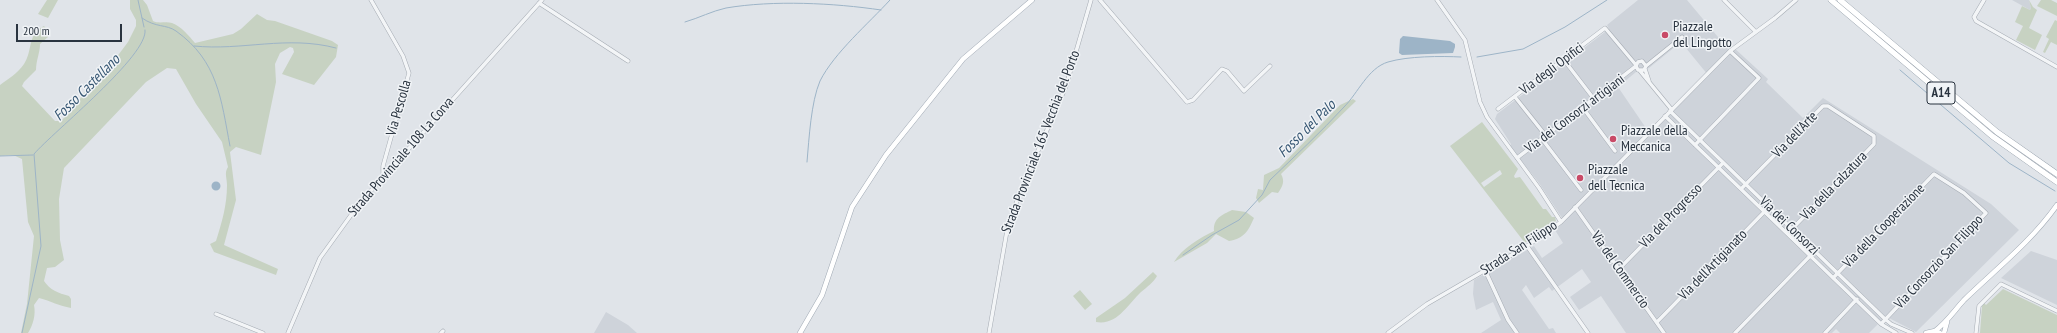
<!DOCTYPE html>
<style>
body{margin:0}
#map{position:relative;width:2057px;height:333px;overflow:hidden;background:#e0e4e9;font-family:"PT Sans Narrow",sans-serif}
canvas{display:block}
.scale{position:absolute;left:16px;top:24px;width:106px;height:18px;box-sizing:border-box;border:2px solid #29333f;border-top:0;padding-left:5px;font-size:12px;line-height:14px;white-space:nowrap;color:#29333f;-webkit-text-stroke:3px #f0f3f6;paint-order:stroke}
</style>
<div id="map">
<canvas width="2057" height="333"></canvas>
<div class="scale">200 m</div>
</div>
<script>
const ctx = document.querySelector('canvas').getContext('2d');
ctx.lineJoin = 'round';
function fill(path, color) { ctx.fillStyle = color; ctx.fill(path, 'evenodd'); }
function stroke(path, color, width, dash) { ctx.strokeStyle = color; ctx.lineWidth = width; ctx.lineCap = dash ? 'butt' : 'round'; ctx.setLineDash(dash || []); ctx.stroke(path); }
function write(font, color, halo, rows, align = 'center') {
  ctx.font = font + ' "PT Sans Narrow",sans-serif'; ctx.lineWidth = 3; ctx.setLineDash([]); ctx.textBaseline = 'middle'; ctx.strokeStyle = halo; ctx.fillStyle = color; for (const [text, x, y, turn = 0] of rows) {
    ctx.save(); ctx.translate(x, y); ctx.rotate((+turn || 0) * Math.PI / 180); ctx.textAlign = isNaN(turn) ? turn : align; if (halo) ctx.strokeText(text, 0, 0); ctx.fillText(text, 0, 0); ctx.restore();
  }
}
fill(new Path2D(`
 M1638,0H1687L1728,49L1732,46L1768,79L1766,82L1803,118L1823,98L1991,204L2019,230L1916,332L1889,318L1881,327L1878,324L1869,333H1840L1836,329L1832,333H1626L1601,296L1579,310L1570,297L1591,282L1582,269L1552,291L1549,287L1534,298L1526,285L1522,290L1549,329L1553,328L1556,333H1481L1501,320L1493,302L1476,310L1473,294L1474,280L1534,246L1542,258L1563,243L1555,230L1564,221L1539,183L1510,146L1511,144L1495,119L1497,114L1609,29L1607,25ZM1681,42L1708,75L1650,134L1618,87L1636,72L1649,68Z
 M2012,0H2029L2031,8L2030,10Z
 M2031,251L2057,260V305L2001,278Z
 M606,312L628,325L637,333H594Z`), '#ced3da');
fill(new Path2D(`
 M47,0H58L48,18L38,14Z
 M130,0H143L147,5L153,21C159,24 166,21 172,23C181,26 189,36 195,43L233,34L241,29L257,14L267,20L275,21L332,41L338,45L336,57L314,85L282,74L294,52L293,48L290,47L280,53L275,64L276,82L261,155L236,147L230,152L236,200L224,245L278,269L276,275L214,252L210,244L216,241C222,222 227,205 227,185C227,178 224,173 228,167L222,142L196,104L176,69L167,68L146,82L64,168L59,199L60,240L64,260L55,267L47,268L44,281C50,290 58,293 69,296L71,299V308C59,306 51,301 39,298L34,305C36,315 33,325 28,333H21L27,304L34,236L28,222L22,159L13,155L0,156V85C9,78 17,74 24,64C33,51 27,34 44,26L48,31V37L40,44C40,53 36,60 36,70L24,82L22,86L55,121H61L78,103L82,95L110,66L128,42L136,26V20L130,9Z
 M2029,0L2033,7L2037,10L2029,28L2042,35L2035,50L2016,40L2023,26L2015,22L2022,6L2030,10L2031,8Z
 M2041,0H2051L2057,3V16L2037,6Z
 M2055,20L2057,21V45L2051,42L2045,53L2043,52L2049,39L2046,37Z
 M1353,99L1356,101L1281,174C1285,181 1283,186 1278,193L1272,192L1259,203L1256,198L1258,189L1263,190L1264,175L1279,168L1340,105Z
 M1482,122L1518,169L1514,176L1515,178L1520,177L1543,209H1546L1552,217H1555L1556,221L1525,243L1450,146ZM1500,170L1502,174L1484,187L1481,183Z
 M1232,210L1246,212L1254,218C1248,231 1245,238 1229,241L1216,234L1207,243L1174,262C1182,248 1200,238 1214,231C1213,218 1222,215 1232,210Z
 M1153,272L1157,276C1153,283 1147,287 1141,292C1128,304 1117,326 1096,322V318L1125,298Z
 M2003,289L2057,315V333H1980L1982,306L1984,303L1986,305Z
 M1080,290L1092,304L1085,310L1073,296Z`), '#c7d2c2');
fill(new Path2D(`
 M1403,36L1450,41L1455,44V47L1453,53L1402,55L1399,53L1400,39Z
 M211.5 186a4.5 4.5 0 1 1 9 0a4.5 4.5 0 1 1-9 0Z`), '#9db4c7');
stroke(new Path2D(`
 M138,0L144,27
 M142,18C156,28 166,24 176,31C218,61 221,99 230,146
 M685,22C699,18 712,11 726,8C773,0 834,3 881,10
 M194,46C242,51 287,35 336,48
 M1477,57L1523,49L1565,27L1607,0
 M1900,70L2009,163L2055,191
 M0,156L33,155
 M807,162C809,139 811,102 820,81C834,53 869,23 890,0
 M1183,255L1212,235L1239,220L1262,195L1270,180C1295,156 1321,132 1344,107C1358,93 1368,68 1388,62C1408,56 1441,56 1461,57
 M22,333L41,246L34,154C53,132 149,55 145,30`), '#9db4c7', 1);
const minor = new Path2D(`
 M371,0L403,56L409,73L383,166V176
 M1100,0L1187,102L1193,100L1222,69L1227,71L1244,91L1270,66
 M1437,0L1465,40L1480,102L1487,117L1539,188L1561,222
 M1724,0L1756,32
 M1984,0L1974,17L1976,21L2057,67
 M539,3L628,61
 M1564,60L1594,99
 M1646,66L1642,61L1638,62L1636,66L1638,70H1644L1646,66L1682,37
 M1645,69L1649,81
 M1640,71L1672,110
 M1515,97L1546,136
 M1583,108L1615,151
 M1498,109L1605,28L1636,65
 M1670,111L1885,319L1891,324L1912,333
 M1665,116L1881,324L1896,333
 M1542,139L1581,190
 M1695,145L1759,78L1730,51
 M1517,158L1636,66
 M1741,189L1823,106H1828L1874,136V144L1791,230
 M1575,207L1664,333
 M1527,246L1588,333
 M1619,269L1723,163
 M1485,270L1508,320L1517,333
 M1833,278L1934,174L1964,193L1986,213L1881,324
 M216,314L263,333
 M1657,322L1769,207
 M288,333L320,258L359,204L542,0
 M441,333L443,331
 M989,333L1008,225L1021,190L1066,86L1091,0
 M1388,333L1427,304L1527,246L1561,222L1730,51L1775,18L1796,0
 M1735,333L1811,255
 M1825,333L1857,299
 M1976,333L1979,306L2001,284L2057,311`);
const major = new Path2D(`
 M1935,331C1947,322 1954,311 1964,300C1996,269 2031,242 2057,205
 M800,333L822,295L852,207L886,155L963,59L1032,0
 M1926,333L1935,331L1940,333
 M1944,333L1947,322`);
const highway = new Path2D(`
 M1831,0L1992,136L2057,182
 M1840,0L1997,132L2057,174`);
stroke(minor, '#a5abb3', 4.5);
stroke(major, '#a0a9b4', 5.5);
stroke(highway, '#88939f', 6);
stroke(minor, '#f3f5f7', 3.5);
stroke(major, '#fff', 4.5);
stroke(highway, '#fff', 5.5);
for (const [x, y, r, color] of [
 [1665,35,4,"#c94a67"],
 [1613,139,4,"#c94a67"],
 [1580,178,4,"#c94a67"]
]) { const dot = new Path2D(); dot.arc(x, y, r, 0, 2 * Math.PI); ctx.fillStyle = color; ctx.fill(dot); stroke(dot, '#f0f3f6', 1.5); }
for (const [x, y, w] of [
 [1941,93,28]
]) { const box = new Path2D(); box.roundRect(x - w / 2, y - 11, w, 22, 3); ctx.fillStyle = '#f0f3f6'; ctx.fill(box); stroke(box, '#29333f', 1); }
write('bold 13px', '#29333f', null, [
 ["A14",1941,93]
]);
write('14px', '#29333f', '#f0f3f6', [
 ["Piazzale",1673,27],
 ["del Lingotto",1673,43],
 ["Piazzale della",1621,131],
 ["Meccanica",1621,147],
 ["Piazzale",1588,170],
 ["dell Tecnica",1588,186]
], 'left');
write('14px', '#29333f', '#f0f3f6', [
 ["Via degli Opifici",1552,69,-37],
 ["Via Pescolla",399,108,-74],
 ["Via dei Consorzi artigiani",1575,114,-37],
 ["Via dell'Arte",1795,135,-46],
 ["Strada Provinciale 165 Vecchia del Porto",1041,142,-69],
 ["Strada Provinciale 108 La Corva",401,157,-49],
 ["Via della calzatura",1834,186,-46],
 ["Via del Progresso",1671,216,-46],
 ["Via dei Consorzi",1789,226,44],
 ["Via della Cooperazione",1884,226,-46],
 ["Strada San Filippo",1519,248,-33],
 ["Via Consorzio San Filippo",1939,262,-47],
 ["Via dell'Artigianato",1713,265,-46],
 ["Via del Commercio",1620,270,55]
]);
write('italic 15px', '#355572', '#f0f3f6', [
 ["Fosso Castellano",87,88,-45],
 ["Fosso del Palo",1307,129,-45]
]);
</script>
